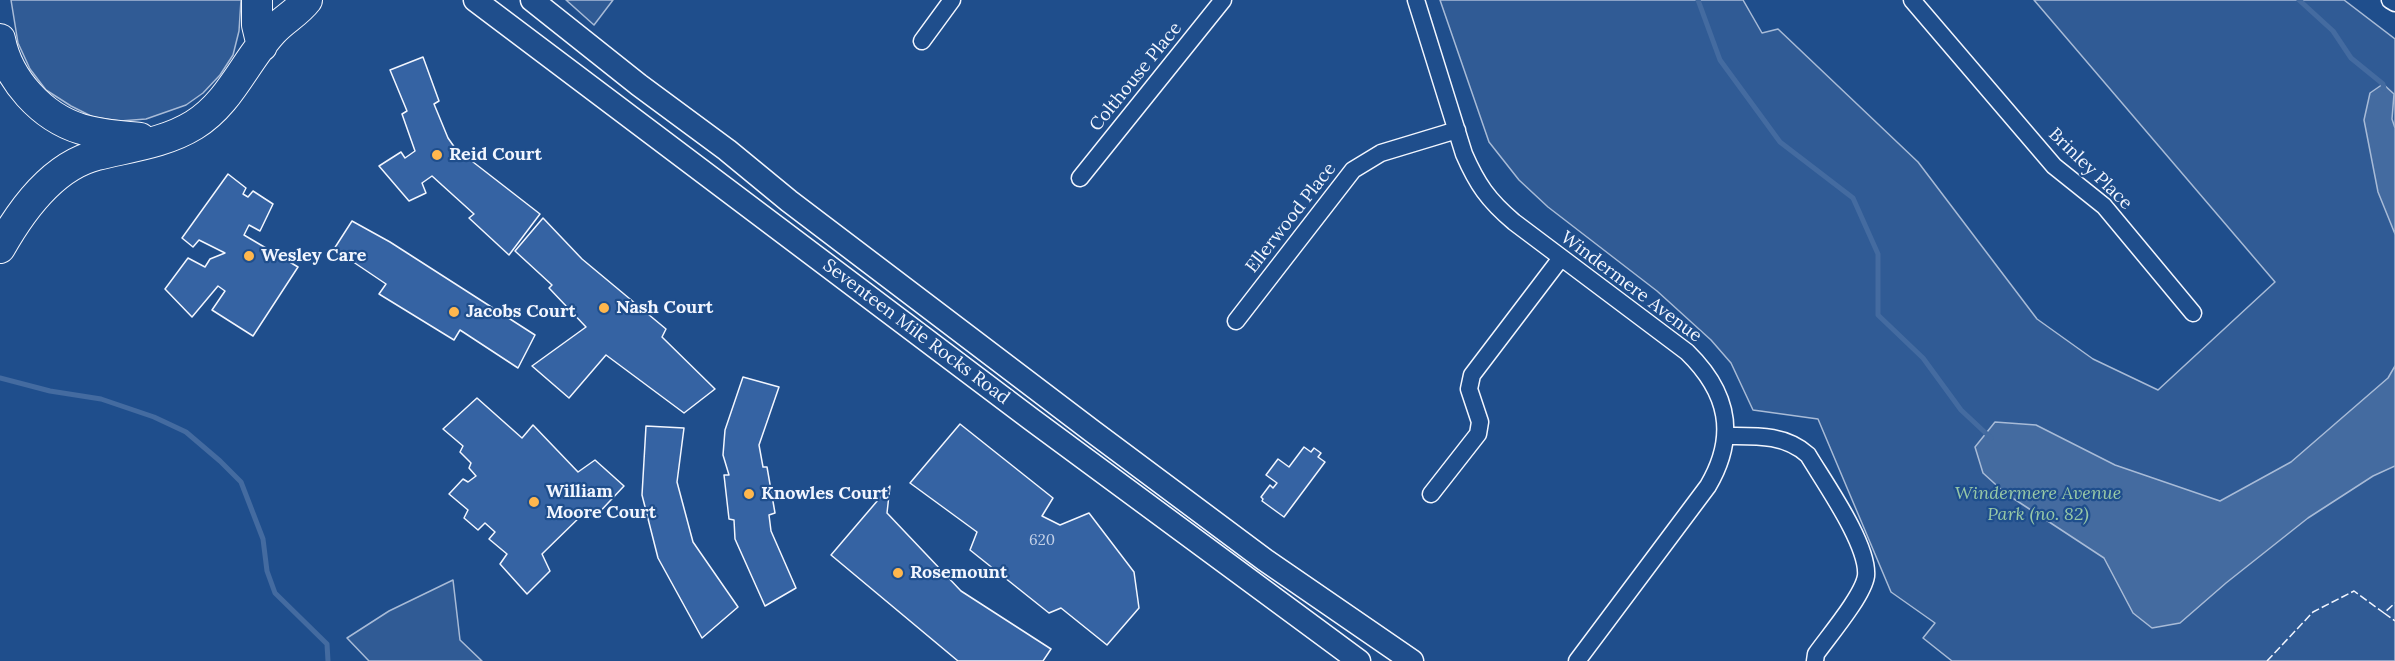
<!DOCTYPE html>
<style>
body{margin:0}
canvas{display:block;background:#1f4e8c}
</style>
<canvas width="2395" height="661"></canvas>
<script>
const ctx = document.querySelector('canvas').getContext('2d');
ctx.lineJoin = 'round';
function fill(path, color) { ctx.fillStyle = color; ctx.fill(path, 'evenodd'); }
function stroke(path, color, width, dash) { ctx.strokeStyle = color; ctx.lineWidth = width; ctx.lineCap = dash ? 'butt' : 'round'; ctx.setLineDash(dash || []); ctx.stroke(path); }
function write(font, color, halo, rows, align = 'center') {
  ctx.font = font + ' Lora,serif'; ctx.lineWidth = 4.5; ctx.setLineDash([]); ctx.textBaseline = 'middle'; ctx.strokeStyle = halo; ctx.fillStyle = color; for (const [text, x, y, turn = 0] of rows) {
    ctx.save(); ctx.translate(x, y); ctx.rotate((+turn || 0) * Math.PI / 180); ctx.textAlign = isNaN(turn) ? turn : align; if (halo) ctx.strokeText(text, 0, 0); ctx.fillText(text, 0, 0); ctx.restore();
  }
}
const built = new Path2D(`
 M11,0H241L239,31L233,55L220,75L203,93L186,105L146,119L120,121L93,117L71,106L46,90L30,69L18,43Z
 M566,0H613L594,25Z
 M1440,0H1743L1762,33L1778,29L1918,162L2037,319L2093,359L2158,390L2275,282L2034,0H2344L2395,39V661H1952L1923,638L1935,623L1891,592L1818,419L1753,410L1731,363L1711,340L1657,291L1548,207L1519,180L1489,142Z
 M453,580L460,640L482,661H369L347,638L389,611Z`);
fill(built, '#305b95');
stroke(built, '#a8bbd7', 1.5);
const water = new Path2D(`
 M2383,84L2394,94L2392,119L2395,128V234L2378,192L2364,120L2370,93Z
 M2395,366V466L2373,476L2308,518L2226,583L2180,623L2152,628L2133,613L2104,558L2005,493L1983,473L1975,447L1995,422L2036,425L2115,465L2220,501L2291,462L2388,378Z`);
fill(water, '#446ba0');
stroke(water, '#a8bbd7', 1.5);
stroke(new Path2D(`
 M1698,0L1720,60L1780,142L1853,198L1878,254V315L1923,358L1961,410L1991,438
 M2299,0L2333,31L2351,58L2383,84L2384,89
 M0,378L50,391L101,399L154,417L186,432L220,461L241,482L263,539L267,571L275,593L327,644L328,661`), '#446ba0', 5);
const building = new Path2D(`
 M423,57L439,101L434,104L448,138L455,148L540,214L509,255L469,218L474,214L432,176L422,183L426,193L409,201L379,166L401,152L405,158L415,151L402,114L407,111L390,70Z
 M228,174L246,188L243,194L248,197L253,191L273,204L260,231L249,225L244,235L298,267L253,336L212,310L225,291L218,286L192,317L165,289L188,258L205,267L210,259L225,253L199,240L193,247L182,238Z
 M543,218L582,259L666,329L662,337L715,389L684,413L606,355L569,398L532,366L586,327L549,288L552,285L515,251Z
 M352,221L390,242L535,335L518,368L460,330L454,340L379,294L386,284L334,249Z
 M743,377L779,387L759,445L763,467H767L775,513L769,515L771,531L796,588L765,606L735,539L734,520L729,519L724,475H729L723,455L725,430Z
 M477,398L522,438L533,425L578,472L595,460L624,486L594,518L585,512L542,554L550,571L527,594L500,564L507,554L489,539L495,532L485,523L478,530L464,518L468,510L449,494L463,479L468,482L476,476L469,468L471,463L460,452L463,446L443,429Z
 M960,424L1053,498L1042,516L1060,525L1089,513L1134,572L1139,608L1107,645L1061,608L1049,613L970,550L977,532L910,483Z
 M646,426L684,428L677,482L693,542L738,607L702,638L658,558L642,495Z
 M1304,447L1311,452L1314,448L1321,453L1318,457L1325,462L1284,517L1262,501L1263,499L1261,497L1270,485L1273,488L1277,483L1266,475L1278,459L1289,467Z
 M890,486L887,513L961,591L1051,649L1043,661H958L831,555Z`);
fill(building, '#3563a3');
stroke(building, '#f2f6ff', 1.5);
const minor = new Path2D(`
 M1416,0L1464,154C1477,184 1488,200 1514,222L1687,352C1728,392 1738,435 1708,486L1577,661
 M1912,0L2054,166L2104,206L2193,313
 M2390,0L2395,3
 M922,41L952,0
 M1080,178L1223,0
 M1236,321L1353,170L1381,153L1457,130
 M1726,436C1755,436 1785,434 1808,455C1824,482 1869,545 1866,576C1863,596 1828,637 1816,654L1815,661
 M1431,494L1478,434L1480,422L1469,389L1472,375L1561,258`);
const secondary = new Path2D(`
 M475,0L1031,419L1359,661
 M532,0L639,85L727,150L789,201L1092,431L1265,560L1412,661`);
const motorway = new Path2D(`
 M257,0V25L262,46
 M0,39C8,80 42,117 81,129C100,135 121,136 140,138
 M0,248C22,209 53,166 97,155C129,147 165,143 194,125C230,103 245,61 273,31C284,19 297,13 307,0`);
stroke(minor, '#f2f6ff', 19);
stroke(secondary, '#f2f6ff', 25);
stroke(motorway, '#f2f6ff', 32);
stroke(minor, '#1f4e8c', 16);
stroke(secondary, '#1f4e8c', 22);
stroke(motorway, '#1f4e8c', 30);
stroke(new Path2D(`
 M2384,613L2395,621
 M2267,661L2313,612L2354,591L2384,613L2395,603`), '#f2f6ff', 1.5, [8, 3]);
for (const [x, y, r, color] of [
 [437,155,6,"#ffb74d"],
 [249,256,6,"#ffb74d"],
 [604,308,6,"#ffb74d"],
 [454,312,6,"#ffb74d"],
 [749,494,6,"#ffb74d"],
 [534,502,6,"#ffb74d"],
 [898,573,6,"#ffb74d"]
]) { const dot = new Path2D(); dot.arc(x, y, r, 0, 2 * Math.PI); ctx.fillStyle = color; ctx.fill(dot); stroke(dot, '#1f4e8c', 2); }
write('15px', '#c3d1e8', null, [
 ["620",1042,541]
]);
write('18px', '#f2f6ff', '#1f4e8c', [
 ["Colthouse Place",1136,77,-51],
 ["Brinley Place",2090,169,44],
 ["Ellerwood Place",1291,218,-52],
 ["Windermere Avenue",1631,287,37],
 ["Seventeen Mile Rocks Road",916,332,37]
]);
write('bold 18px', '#f2f6ff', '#1f4e8c', [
 ["Reid Court",449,155],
 ["Wesley Care",261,256],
 ["Nash Court",616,308],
 ["Jacobs Court",466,312],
 ["William",546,492],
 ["Moore Court",546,513],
 ["Knowles Court",761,494],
 ["Rosemount",910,573]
], 'left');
write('italic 18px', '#97c8a6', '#1f4e8c', [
 ["Windermere Avenue",2038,494],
 ["Park (no. 82)",2038,515]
]);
</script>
